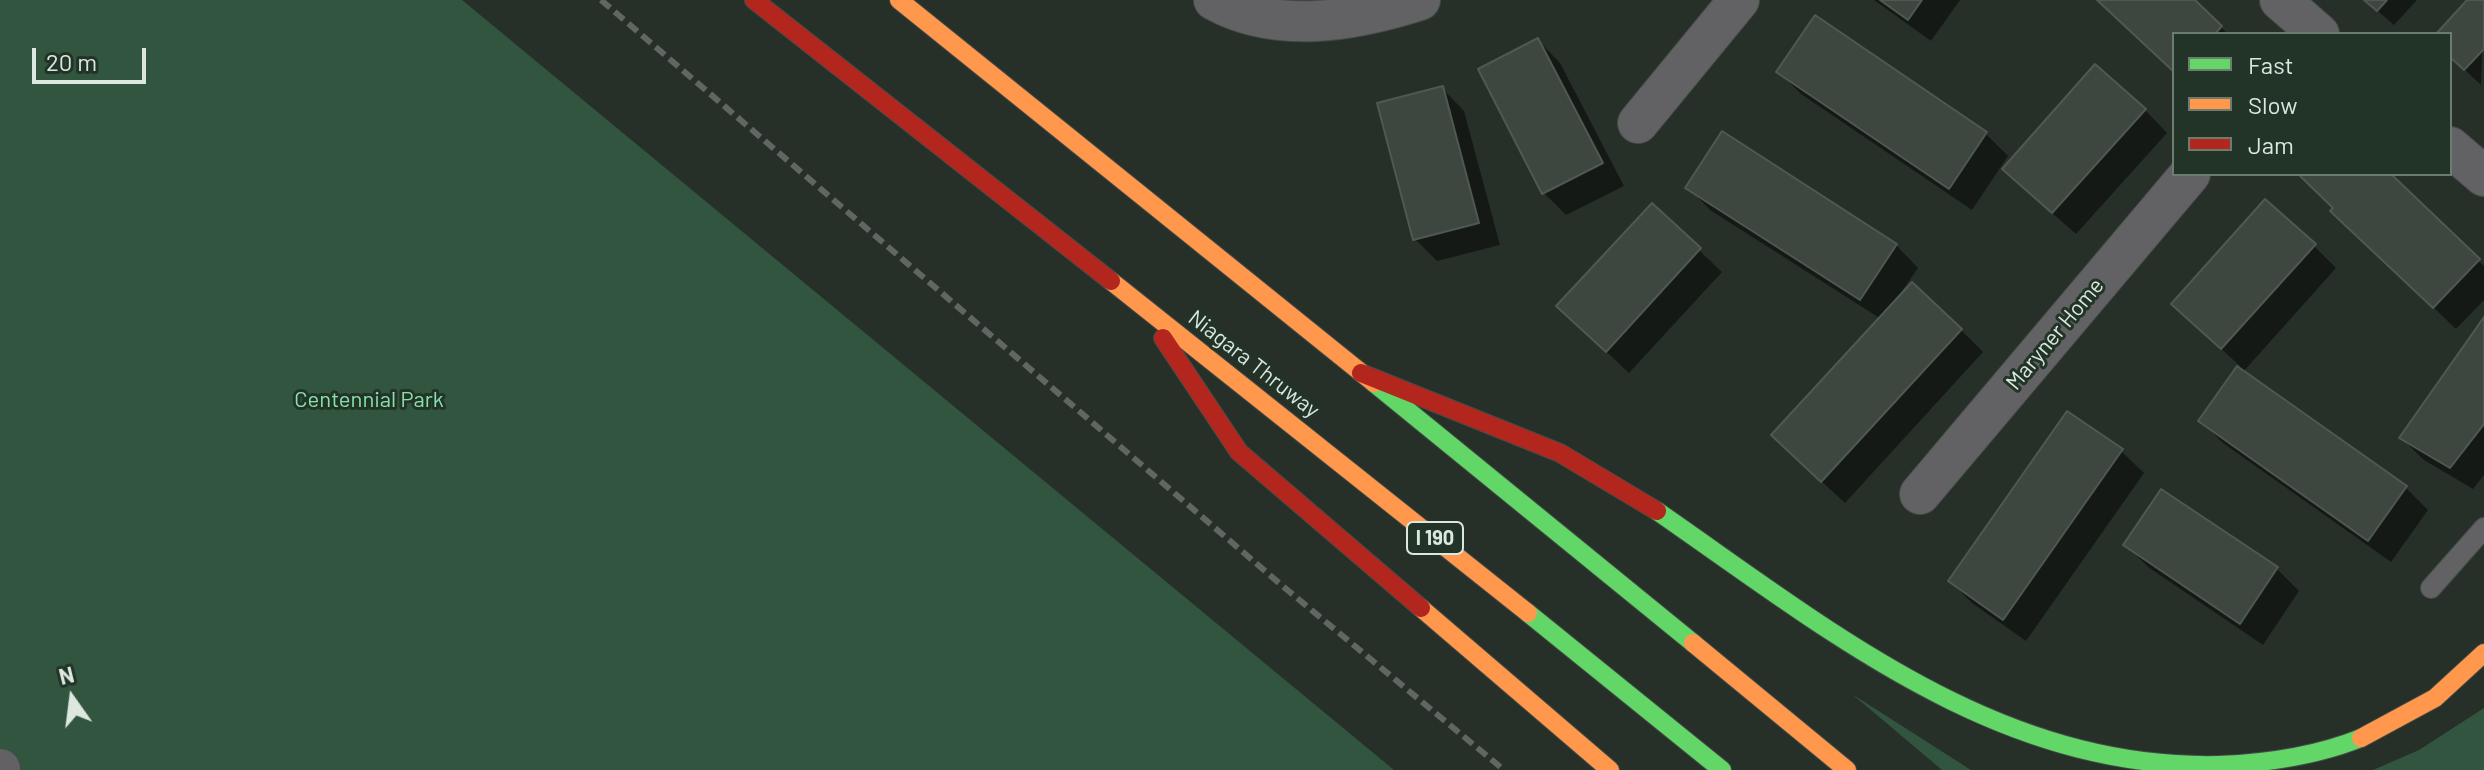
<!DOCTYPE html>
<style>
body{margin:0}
#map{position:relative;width:2484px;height:770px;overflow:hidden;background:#263029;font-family:Barlow,sans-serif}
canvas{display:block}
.legend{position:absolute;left:2172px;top:32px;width:280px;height:144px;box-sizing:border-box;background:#223428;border:2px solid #6c7c71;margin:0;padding:10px 14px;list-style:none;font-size:24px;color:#dce7df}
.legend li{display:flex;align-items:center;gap:16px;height:40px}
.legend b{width:40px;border:2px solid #6c7c71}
.north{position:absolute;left:32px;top:658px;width:80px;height:80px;-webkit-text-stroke:6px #223428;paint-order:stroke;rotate:346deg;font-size:22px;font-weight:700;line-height:32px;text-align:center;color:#dce7df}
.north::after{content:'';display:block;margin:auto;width:28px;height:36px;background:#dce7df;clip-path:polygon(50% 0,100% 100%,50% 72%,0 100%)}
.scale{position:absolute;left:32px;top:48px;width:114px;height:36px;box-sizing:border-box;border:4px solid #dce7df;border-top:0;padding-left:10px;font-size:24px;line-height:28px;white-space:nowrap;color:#dce7df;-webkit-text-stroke:6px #223428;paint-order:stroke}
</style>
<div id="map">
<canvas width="2484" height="770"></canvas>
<ul class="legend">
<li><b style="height:10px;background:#63d668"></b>Fast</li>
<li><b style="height:10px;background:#ff974d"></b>Slow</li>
<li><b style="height:10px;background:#b3261e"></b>Jam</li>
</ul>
<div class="north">N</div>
<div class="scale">20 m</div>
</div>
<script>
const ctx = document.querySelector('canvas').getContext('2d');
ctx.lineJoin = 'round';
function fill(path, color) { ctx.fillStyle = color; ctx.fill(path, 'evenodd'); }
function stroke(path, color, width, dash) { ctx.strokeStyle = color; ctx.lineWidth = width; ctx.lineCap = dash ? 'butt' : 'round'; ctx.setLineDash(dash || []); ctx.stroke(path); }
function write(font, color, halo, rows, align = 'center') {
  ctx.font = font + ' Barlow,sans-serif'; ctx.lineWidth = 6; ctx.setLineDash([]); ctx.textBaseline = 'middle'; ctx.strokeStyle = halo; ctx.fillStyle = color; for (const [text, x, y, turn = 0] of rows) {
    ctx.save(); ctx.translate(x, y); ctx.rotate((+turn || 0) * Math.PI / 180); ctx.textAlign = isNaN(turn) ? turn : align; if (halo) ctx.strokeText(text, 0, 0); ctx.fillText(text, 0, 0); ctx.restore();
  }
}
fill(new Path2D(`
 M0,0H462L1394,770H0Z
 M1852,694L1971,770H1942Z
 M2484,708V770H2373L2419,750Z`), '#32553f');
fill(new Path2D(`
 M1874,0H1960L1931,41Z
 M2099,0H2192L2228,34H2174V71Z
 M2365,0H2417L2394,25Z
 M2469,0H2484L2481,85L2450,56V34H2439Z
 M1816,18L1986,134L2008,156L1972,210L1801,94L1779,72Z
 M1538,40L1560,63L1624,186L1566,215L1544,193Z
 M1442,88L1464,111L1500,245L1437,261L1415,239Z
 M2145,110L2167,133L2076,234L2027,191Z
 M2300,174H2388L2484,266V300L2456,329L2355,233Z
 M1688,187L1896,245L1918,268L1900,294L1961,330L1983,352L1845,503L1796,458L1881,319L1710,210Z
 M1652,206L1722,272L1629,373L1581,328Z
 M2314,246L2336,268L2243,372L2405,487L2428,510L2391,562L2223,443L2201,421L2240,366L2196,326Z
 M2484,320V475L2473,489L2424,460L2401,438Z
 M2121,451L2144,473L2026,641L1972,603L1950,581Z
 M2126,545L2277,569L2299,591L2263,645L2148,567Z`), '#0007');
const building = new Path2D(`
 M1880,0H1922L1908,20Z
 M2097,0H2195L2222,26L2215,34H2174V72Z
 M2364,0H2387L2377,11Z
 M2467,0H2484V49L2464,70L2450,57V34H2436Z
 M1815,15L1987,132L1949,189L1776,72Z
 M1538,38L1603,163L1542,194L1478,69Z
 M2095,64L2146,109L2052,213L2002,169Z
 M1443,86L1479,223L1413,240L1377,103Z
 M1722,131L1897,244L1860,300L1685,188Z
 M2298,174H2391L2480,259L2433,308L2330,211L2333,208Z
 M2265,199L2316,244L2221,349L2171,304Z
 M1652,203L1701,248L1606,352L1556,306Z
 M1912,282L1962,329L1821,482L1771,435Z
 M2484,317V424L2450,468L2399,438Z
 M2237,366L2407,486L2368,541L2198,421Z
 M2067,411L2123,449L2003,620L1948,581Z
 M2161,489L2278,567L2240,624L2123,545Z`);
fill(building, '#3d463f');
stroke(building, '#4f5852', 2);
const lane = new Path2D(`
 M2431,588L2484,528`);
const street = new Path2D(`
 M1214,0C1277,35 1355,21 1420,0
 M2280,0L2319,34
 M1638,123L1739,0
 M2450,147L2484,176
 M1920,494L2190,174
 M0,769V770`);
const fast = new Path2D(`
 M1374,383L1693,643
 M1657,511C1829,630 1998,770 2219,765C2268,763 2316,756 2361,738
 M1528,613L1722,770`);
const slow = new Path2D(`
 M899,0L1374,383
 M1111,281L1528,613
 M1421,608L1610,770
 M1693,643L1847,770
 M2361,738L2435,698L2484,653`);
const jam = new Path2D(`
 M754,0L1111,281
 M1163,338L1239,452L1421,608
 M1361,373L1560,453L1657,511`);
stroke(lane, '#444c47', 22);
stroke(street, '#444c47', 42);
stroke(fast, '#444c47', 20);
stroke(slow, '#444c47', 20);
stroke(jam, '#444c47', 20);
stroke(lane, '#626163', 20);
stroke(street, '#626163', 40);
stroke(fast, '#63d668', 18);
stroke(slow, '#ff974d', 18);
stroke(jam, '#b3261e', 18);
stroke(new Path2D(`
 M601,0L1279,583L1504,770`), '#626663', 6, [12, 6]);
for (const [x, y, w] of [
 [1435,538,56]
]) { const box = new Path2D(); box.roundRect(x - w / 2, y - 16, w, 32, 6); ctx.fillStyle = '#223428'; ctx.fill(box); stroke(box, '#dce7df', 2); }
write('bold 20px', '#dce7df', null, [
 ["I 190",1435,538]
]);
write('22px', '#dce7df', '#223428', [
 ["Maryner Home",2055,334,-50],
 ["Niagara Thruway",1254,364,38]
]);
write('22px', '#87e2a9', '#223428', [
 ["Centennial Park",369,400]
]);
</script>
